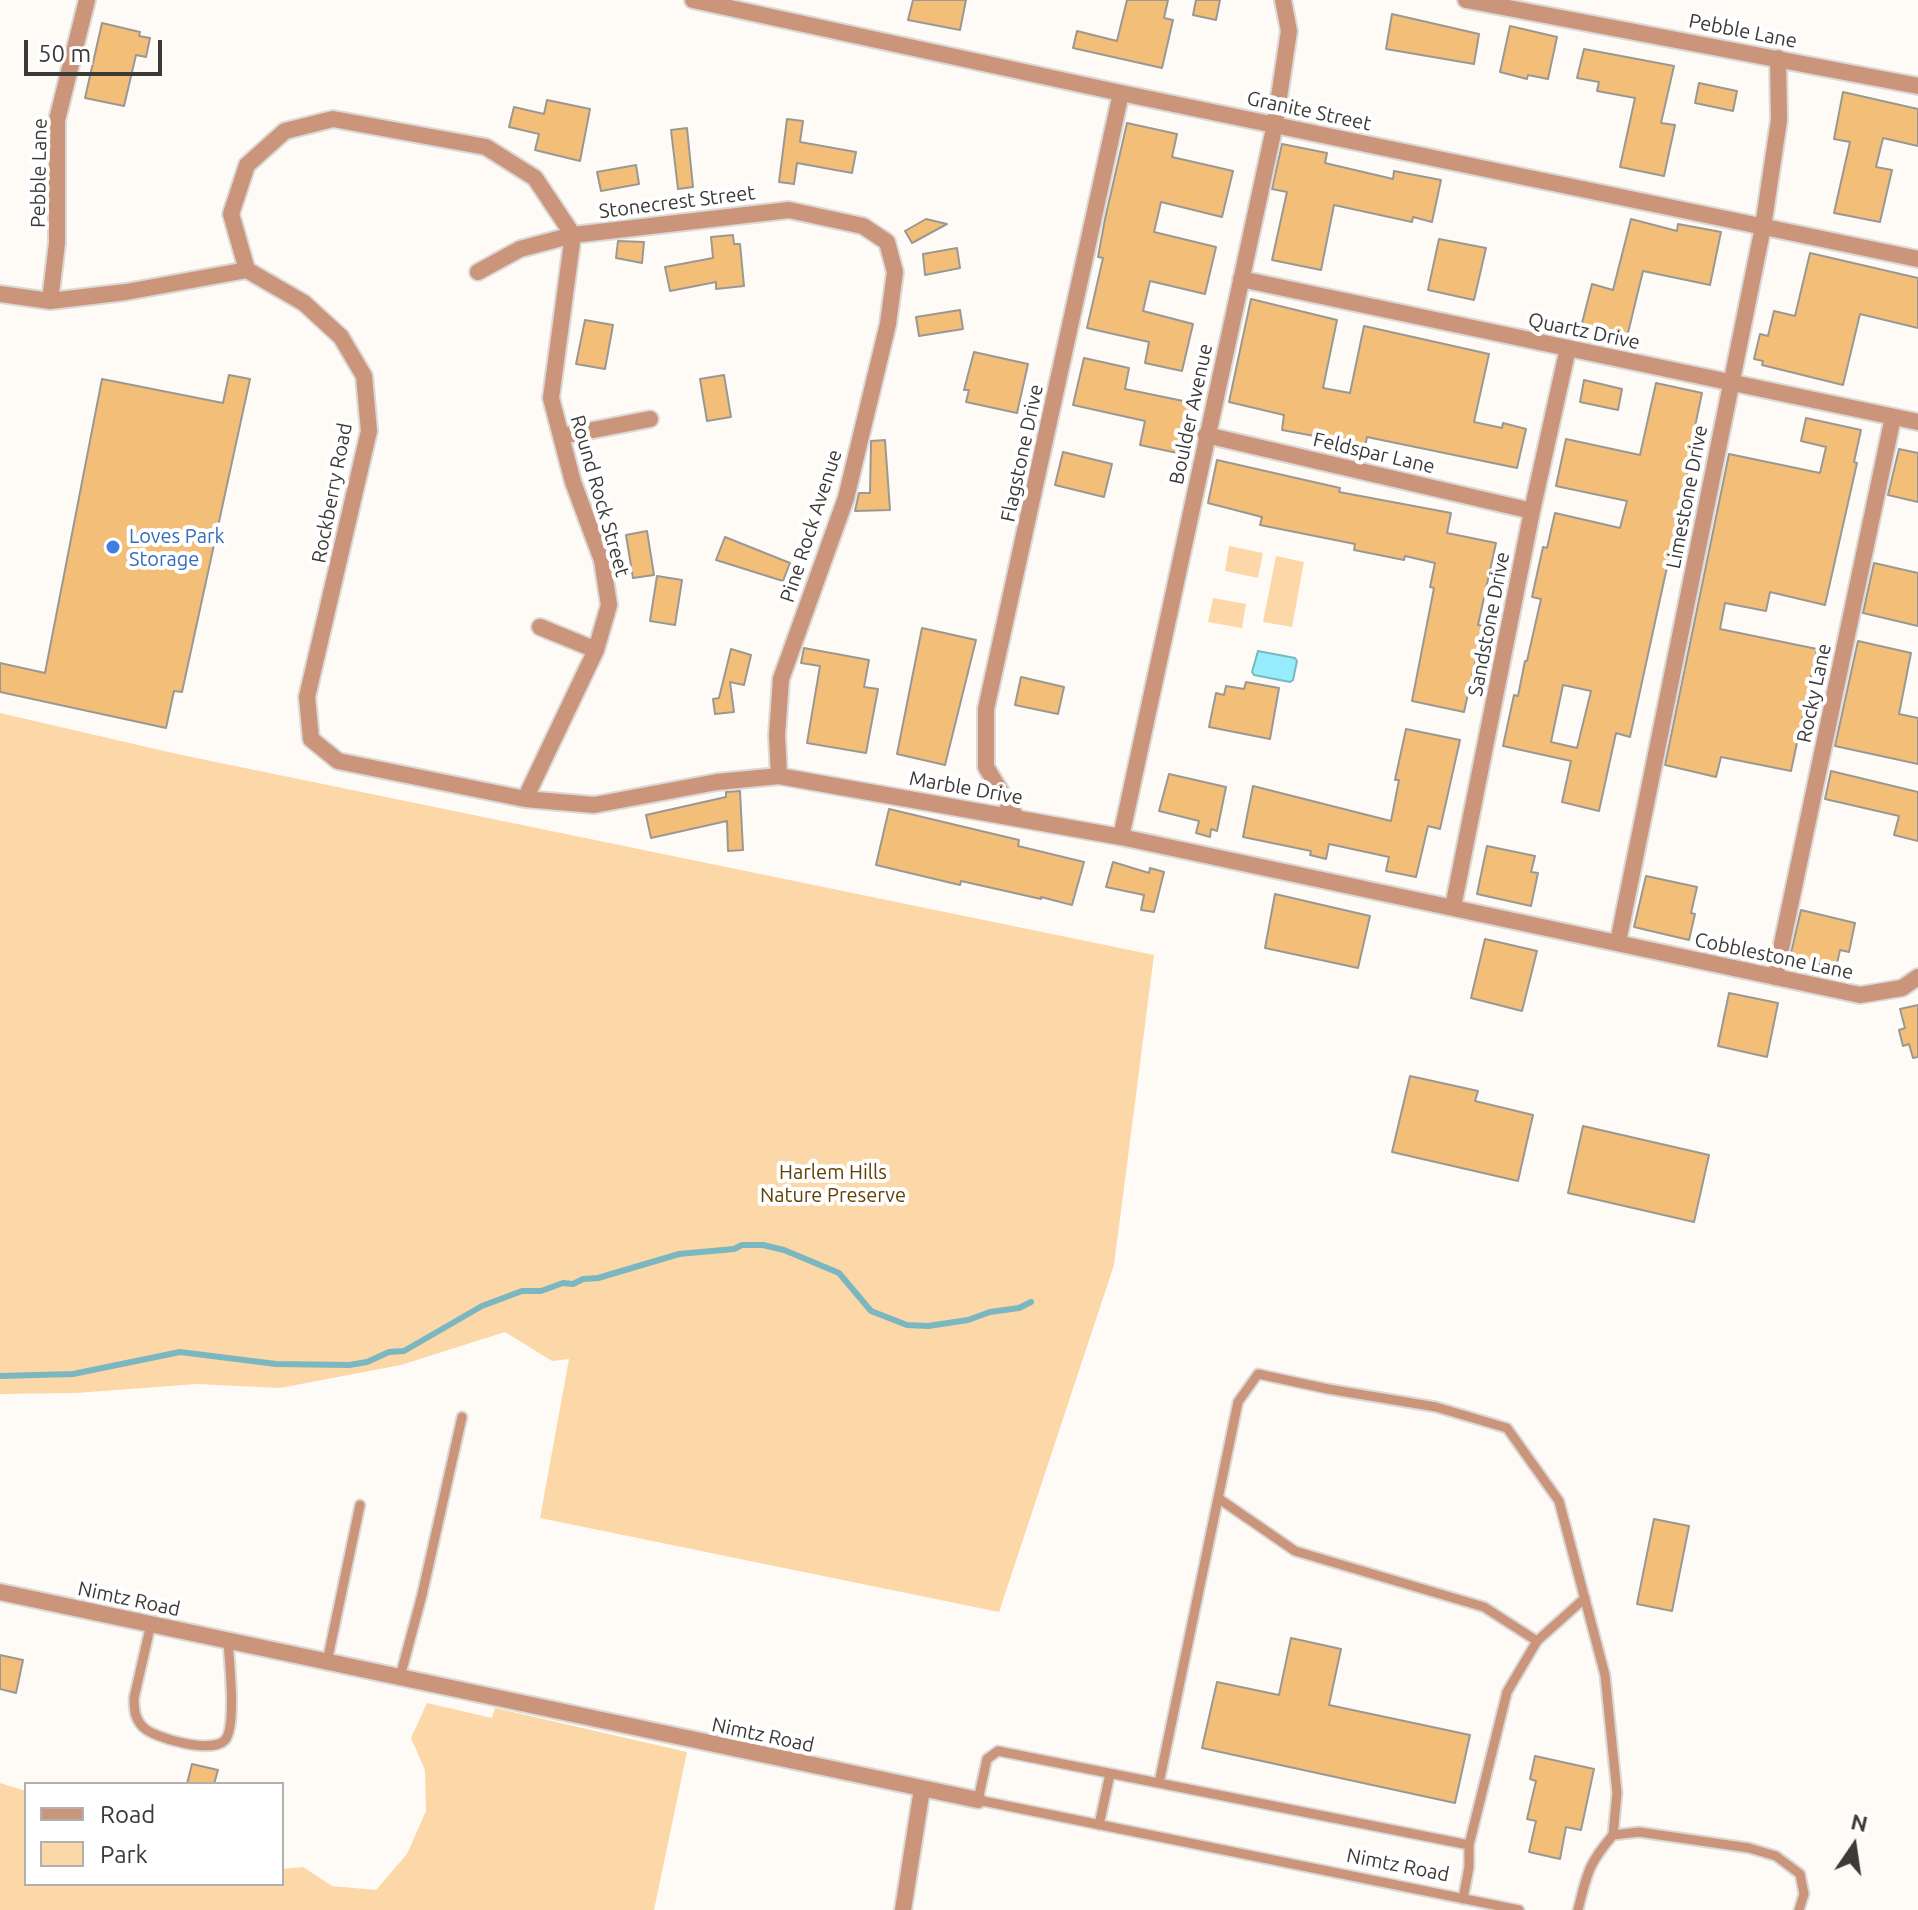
<!DOCTYPE html>
<style>
body{margin:0}
#map{position:relative;width:1918px;height:1910px;overflow:hidden;background:#fefbf7;font-family:Ubuntu,sans-serif}
canvas{display:block}
.legend{position:absolute;left:24px;top:1782px;width:260px;height:104px;box-sizing:border-box;background:#fff;border:2px solid #b1b0af;margin:0;padding:10px 14px;list-style:none;font-size:24px;color:#3b3a38}
.legend li{display:flex;align-items:center;gap:16px;height:40px}
.legend b{width:40px;border:2px solid #b1b0af}
.north{position:absolute;left:1814px;top:1806px;width:80px;height:80px;-webkit-text-stroke:6px #fff;paint-order:stroke;rotate:13deg;font-size:22px;font-weight:700;line-height:32px;text-align:center;color:#3b3a38}
.north::after{content:'';display:block;margin:auto;width:28px;height:36px;background:#3b3a38;clip-path:polygon(50% 0,100% 100%,50% 72%,0 100%)}
.scale{position:absolute;left:24px;top:40px;width:138px;height:36px;box-sizing:border-box;border:4px solid #3b3a38;border-top:0;padding-left:10px;font-size:24px;line-height:28px;white-space:nowrap;color:#3b3a38;-webkit-text-stroke:6px #fff;paint-order:stroke}
</style>
<div id="map">
<canvas width="1918" height="1910"></canvas>
<ul class="legend">
<li><b style="height:10px;background:#cb957b"></b>Road</li>
<li><b style="height:22px;background:#fcd7a8"></b>Park</li>
</ul>
<div class="north">N</div>
<div class="scale">50 m</div>
</div>
<script>
const ctx = document.querySelector('canvas').getContext('2d');
ctx.lineJoin = 'round';
function fill(path, color) { ctx.fillStyle = color; ctx.fill(path, 'evenodd'); }
function stroke(path, color, width, dash) { ctx.strokeStyle = color; ctx.lineWidth = width; ctx.lineCap = dash ? 'butt' : 'round'; ctx.setLineDash(dash || []); ctx.stroke(path); }
function write(font, color, halo, rows, align = 'center') {
  ctx.font = font + ' Ubuntu,sans-serif'; ctx.lineWidth = 8; ctx.setLineDash([]); ctx.textBaseline = 'middle'; ctx.strokeStyle = halo; ctx.fillStyle = color; for (const [text, x, y, turn = 0] of rows) {
    ctx.save(); ctx.translate(x, y); ctx.rotate((+turn || 0) * Math.PI / 180); ctx.textAlign = isNaN(turn) ? turn : align; if (halo) ctx.strokeText(text, 0, 0); ctx.fillText(text, 0, 0); ctx.restore();
  }
}
fill(new Path2D(`
 M1229,546L1263,553L1258,578L1225,571Z
 M1276,556L1304,562L1292,627L1263,622Z
 M1213,598L1246,604L1242,628L1208,622Z
 M0,713L177,754L1154,955L1114,1265L999,1612L540,1518L569,1359L552,1361L505,1332L401,1365L280,1388L197,1384L76,1393L0,1394Z
 M427,1703L492,1718L495,1708L687,1752L654,1910H0V1783L26,1791V1884H282V1869L303,1867L332,1886L376,1890L407,1854L426,1811L425,1770L411,1738Z`), '#fcd7a8');
const water = new Path2D(`
 M1258,651L1295,658L1297,661L1293,680L1290,682L1254,675L1252,672Z`);
fill(water, '#95ecfb');
stroke(water, '#7ab7c0', 2);
stroke(new Path2D(`
 M0,1376L73,1374L180,1352L276,1364L349,1365L367,1362L389,1352L404,1351L482,1306L522,1291H541L563,1283L573,1284L583,1279L598,1278L679,1254L734,1249L742,1245H763L784,1250L839,1273L871,1311L907,1325L928,1326L968,1320L990,1312L1019,1308L1031,1302`), '#7ab7c0', 6);
const building = new Path2D(`
 M913,0H966L960,30L908,20Z
 M1127,0H1168L1164,18L1173,20L1162,68L1073,48L1077,31L1117,41Z
 M1196,0H1220L1216,20L1193,15Z
 M1392,14L1479,34L1474,64L1386,49Z
 M102,23L140,32L139,36L150,38L146,57L136,55L124,106L85,98Z
 M1510,26L1557,37L1548,79L1528,75L1527,79L1500,72Z
 M1584,49L1674,66L1661,123L1675,125L1664,176L1620,167L1635,98L1597,91L1599,82L1577,78Z
 M1699,83L1737,91L1733,111L1695,103Z
 M1843,92L1918,109V146L1883,138L1876,167L1892,170L1880,222L1834,213L1850,142L1834,139Z
 M547,100L590,109L580,161L535,150L539,134L509,127L514,107L544,114Z
 M787,119L803,121L800,142L856,152L852,173L797,163L794,184L779,182Z
 M1127,123L1177,134L1172,157L1233,171L1222,217L1161,202L1154,232L1216,247L1205,294L1150,281L1143,311L1193,324L1182,371L1145,363L1149,342L1087,328L1103,258L1098,257L1105,219Z
 M687,128L693,187L678,189L671,130Z
 M1282,144L1327,153L1325,163L1393,179L1394,171L1441,180L1432,222L1413,217L1412,222L1334,205L1321,270L1272,260L1287,192L1272,189Z
 M636,165L639,184L601,191L597,172Z
 M926,219L947,224L912,243L905,231Z
 M1631,219L1677,231L1678,224L1721,232L1710,285L1643,271L1627,337L1581,327L1592,284L1613,290Z
 M733,235L734,244H740L744,286L716,289V282L670,291L665,267L713,258L711,237Z
 M1439,239L1486,248L1474,300L1428,290Z
 M618,241L644,242L642,263L616,258Z
 M957,248L960,268L925,275L923,254Z
 M1810,253L1918,278V328L1860,314L1843,385L1762,365L1763,361L1754,359L1760,334L1768,336L1774,311L1795,316Z
 M1251,299L1337,320L1323,388L1350,393L1364,326L1489,354L1474,422L1502,428L1503,423L1526,429L1517,468L1367,437L1364,452L1319,440L1320,437L1282,430L1284,415L1229,402Z
 M960,310L963,329L919,336L916,317Z
 M585,320L613,325L605,369L576,364Z
 M974,352L1028,364L1017,413L966,402L969,390H964Z
 M1084,358L1129,368L1125,389L1193,403L1182,454L1140,445L1145,421L1073,405Z
 M229,375L250,379L182,692L174,691L166,728L0,692V663L45,673L102,379L223,403Z
 M724,375L731,417L707,421L700,379Z
 M1584,380L1622,389L1618,410L1580,402Z
 M1656,383L1702,393L1687,465L1689,466L1630,737L1616,733L1599,811L1562,802L1571,761L1503,746L1514,695L1518,696L1525,661H1527L1541,599L1532,597L1543,547L1547,548L1555,513L1620,528L1627,501L1556,486L1566,439L1640,455ZM1563,685L1591,691L1577,748L1551,742Z
 M1806,418L1861,430L1854,462L1857,463L1825,605L1770,592L1766,611L1725,603L1720,629L1817,649L1791,771L1721,757L1716,777L1665,765L1729,454L1820,473L1826,447L1801,441Z
 M885,440L890,510L855,511L859,493H870L871,441Z
 M1899,449L1918,453V502L1888,495Z
 M1063,452L1112,464L1104,497L1055,485Z
 M1217,460L1340,488L1339,492L1451,513L1447,533L1496,543L1478,625L1483,626L1464,712L1412,701L1434,588L1430,587L1435,563L1405,556L1404,560L1354,550L1355,544L1260,525L1262,517L1208,503Z
 M647,531L654,575L633,578L626,535Z
 M725,537L790,563L783,581L716,560Z
 M1874,563L1918,573V626L1863,613Z
 M657,576L682,580L675,625L650,621Z
 M922,628L976,640L945,765L897,754Z
 M1858,641L1911,653L1899,714L1918,718V764L1835,746Z
 M804,648L869,660L864,687L878,689L866,753L807,743L820,666L801,663Z
 M731,649L751,655L744,685L730,682L734,712L715,714L713,699L719,698Z
 M1021,677L1064,687L1058,714L1015,705Z
 M1246,682L1279,688L1270,739L1209,727L1216,693L1224,695L1226,686L1244,689Z
 M1406,729L1460,740L1440,829L1428,826L1416,877L1386,871L1389,857L1329,844L1326,859L1310,855L1311,851L1243,837L1253,786L1391,821L1399,780H1395Z
 M1831,771L1918,792V841L1894,835L1899,816L1825,799Z
 M1169,774L1226,787L1217,831L1211,829L1210,837L1196,833L1199,821L1159,811Z
 M740,791L743,850L728,851L727,821L651,838L646,815L726,797V792Z
 M889,809L1019,840L1018,846L1084,862L1072,905L1041,897V899L961,881L960,885L876,865Z
 M1487,846L1535,856L1531,872L1538,873L1531,906L1477,894Z
 M1113,862L1149,873L1150,868L1164,872L1154,912L1141,910L1144,895L1106,887Z
 M1646,876L1697,887L1691,913L1695,914L1689,940L1634,927Z
 M1275,894L1370,916L1358,968L1265,948Z
 M1801,910L1855,923L1849,952L1840,950L1836,968L1790,957Z
 M1485,939L1537,951L1522,1011L1471,998Z
 M1729,993L1778,1003L1767,1057L1718,1046Z
 M1918,1005V1057L1913,1058L1909,1044L1903,1046L1899,1030L1905,1028L1900,1009Z
 M1410,1076L1478,1091L1475,1101L1533,1115L1518,1181L1392,1152Z
 M1583,1126L1709,1155L1694,1222L1568,1193Z
 M1654,1519L1689,1526L1672,1611L1637,1604Z
 M1291,1638L1341,1649L1329,1705L1470,1735L1455,1803L1202,1748L1217,1682L1279,1695Z
 M0,1655L23,1660L16,1693L0,1689Z
 M1535,1756L1594,1769L1581,1830L1566,1827L1560,1859L1529,1852L1536,1821L1527,1819L1536,1781L1530,1779Z
 M192,1764L218,1770L214,1784H187Z`);
fill(building, '#f3bf78');
stroke(building, '#9b9894', 2);
const service = new Path2D(`
 M1218,1498L1295,1551L1484,1607L1537,1641
 M151,1624L134,1698C134,1710 135,1719 143,1727C155,1739 213,1754 225,1740C237,1726 229,1660 228,1641
 M327,1662L360,1505
 M400,1677L422,1595L462,1417
 M1159,1783L1238,1402L1258,1374L1328,1389L1436,1407L1507,1428L1559,1501L1605,1675L1617,1793L1613,1835
 M1099,1825L1110,1774
 M1469,1845L1507,1692L1537,1641L1585,1598
 M1463,1899L1469,1867V1845L998,1751L987,1759L978,1800L1519,1910
 M1578,1910C1587,1874 1588,1864 1613,1835L1639,1832L1749,1848L1776,1856L1800,1874L1804,1894L1799,1910`);
const minor = new Path2D(`
 M693,0L1121,93L1918,259
 M1466,0L1918,86
 M247,270L231,214L247,165L285,131L333,119L486,147L535,178L573,235L789,210L863,226L887,242L895,272L888,324L846,498L781,679L777,735L779,776
 M478,272L520,249L573,235L551,398L573,482L602,560L609,605L596,650L525,799
 M1241,279L1918,422
 M0,294L50,301L126,292L247,270L304,303L341,337L364,376L369,431L307,697L311,739L338,761L525,799L594,805L717,782L779,776L1121,837L1860,995L1902,988L1918,977
 M50,301L57,243V120L87,0
 M1206,435L1532,511
 M562,436L650,419
 M540,627L596,650
 M1016,817L986,767V709L1121,93
 M1121,837L1275,124L1289,31L1283,0
 M1453,907L1532,511L1568,348
 M1618,942L1763,227L1779,120L1778,58
 M1775,977L1893,417
 M0,1592L978,1800
 M903,1910L922,1789`);
stroke(service, '#dbd8d5', 13);
stroke(minor, '#dbd8d5', 20);
stroke(service, '#cb957b', 9);
stroke(minor, '#cb957b', 16);
for (const [x, y, r, color] of [
 [113,547,8,"#3f7fe0"]
]) { const dot = new Path2D(); dot.arc(x, y, r, 0, 2 * Math.PI); ctx.fillStyle = color; ctx.fill(dot); stroke(dot, '#fff', 3); }
write('20px', '#3b3a38', '#fff', [
 ["Pebble Lane",1743,31,11],
 ["Granite Street",1309,111,12],
 ["Pebble Lane",39,173,-89],
 ["Stonecrest Street",677,202,-7],
 ["Quartz Drive",1584,331,12],
 ["Boulder Avenue",1191,414,-78],
 ["Flagstone Drive",1022,453,-78],
 ["Feldspar Lane",1374,453,13],
 ["Rockberry Road",332,493,-79],
 ["Round Rock Street",600,496,74],
 ["Limestone Drive",1687,497,-79],
 ["Pine Rock Avenue",811,526,-72],
 ["Sandstone Drive",1489,624,-79],
 ["Rocky Lane",1814,693,-78],
 ["Marble Drive",966,788,10],
 ["Cobblestone Lane",1774,956,12],
 ["Nimtz Road",129,1599,12],
 ["Nimtz Road",763,1735,12],
 ["Nimtz Road",1398,1865,11]
]);
write('20px', '#366cbe', '#fff', [
 ["Loves Park",129,536],
 ["Storage",129,559]
], 'left');
write('20px', '#634006', '#fff', [
 ["Harlem Hills",833,1172],
 ["Nature Preserve",833,1195]
]);
</script>
